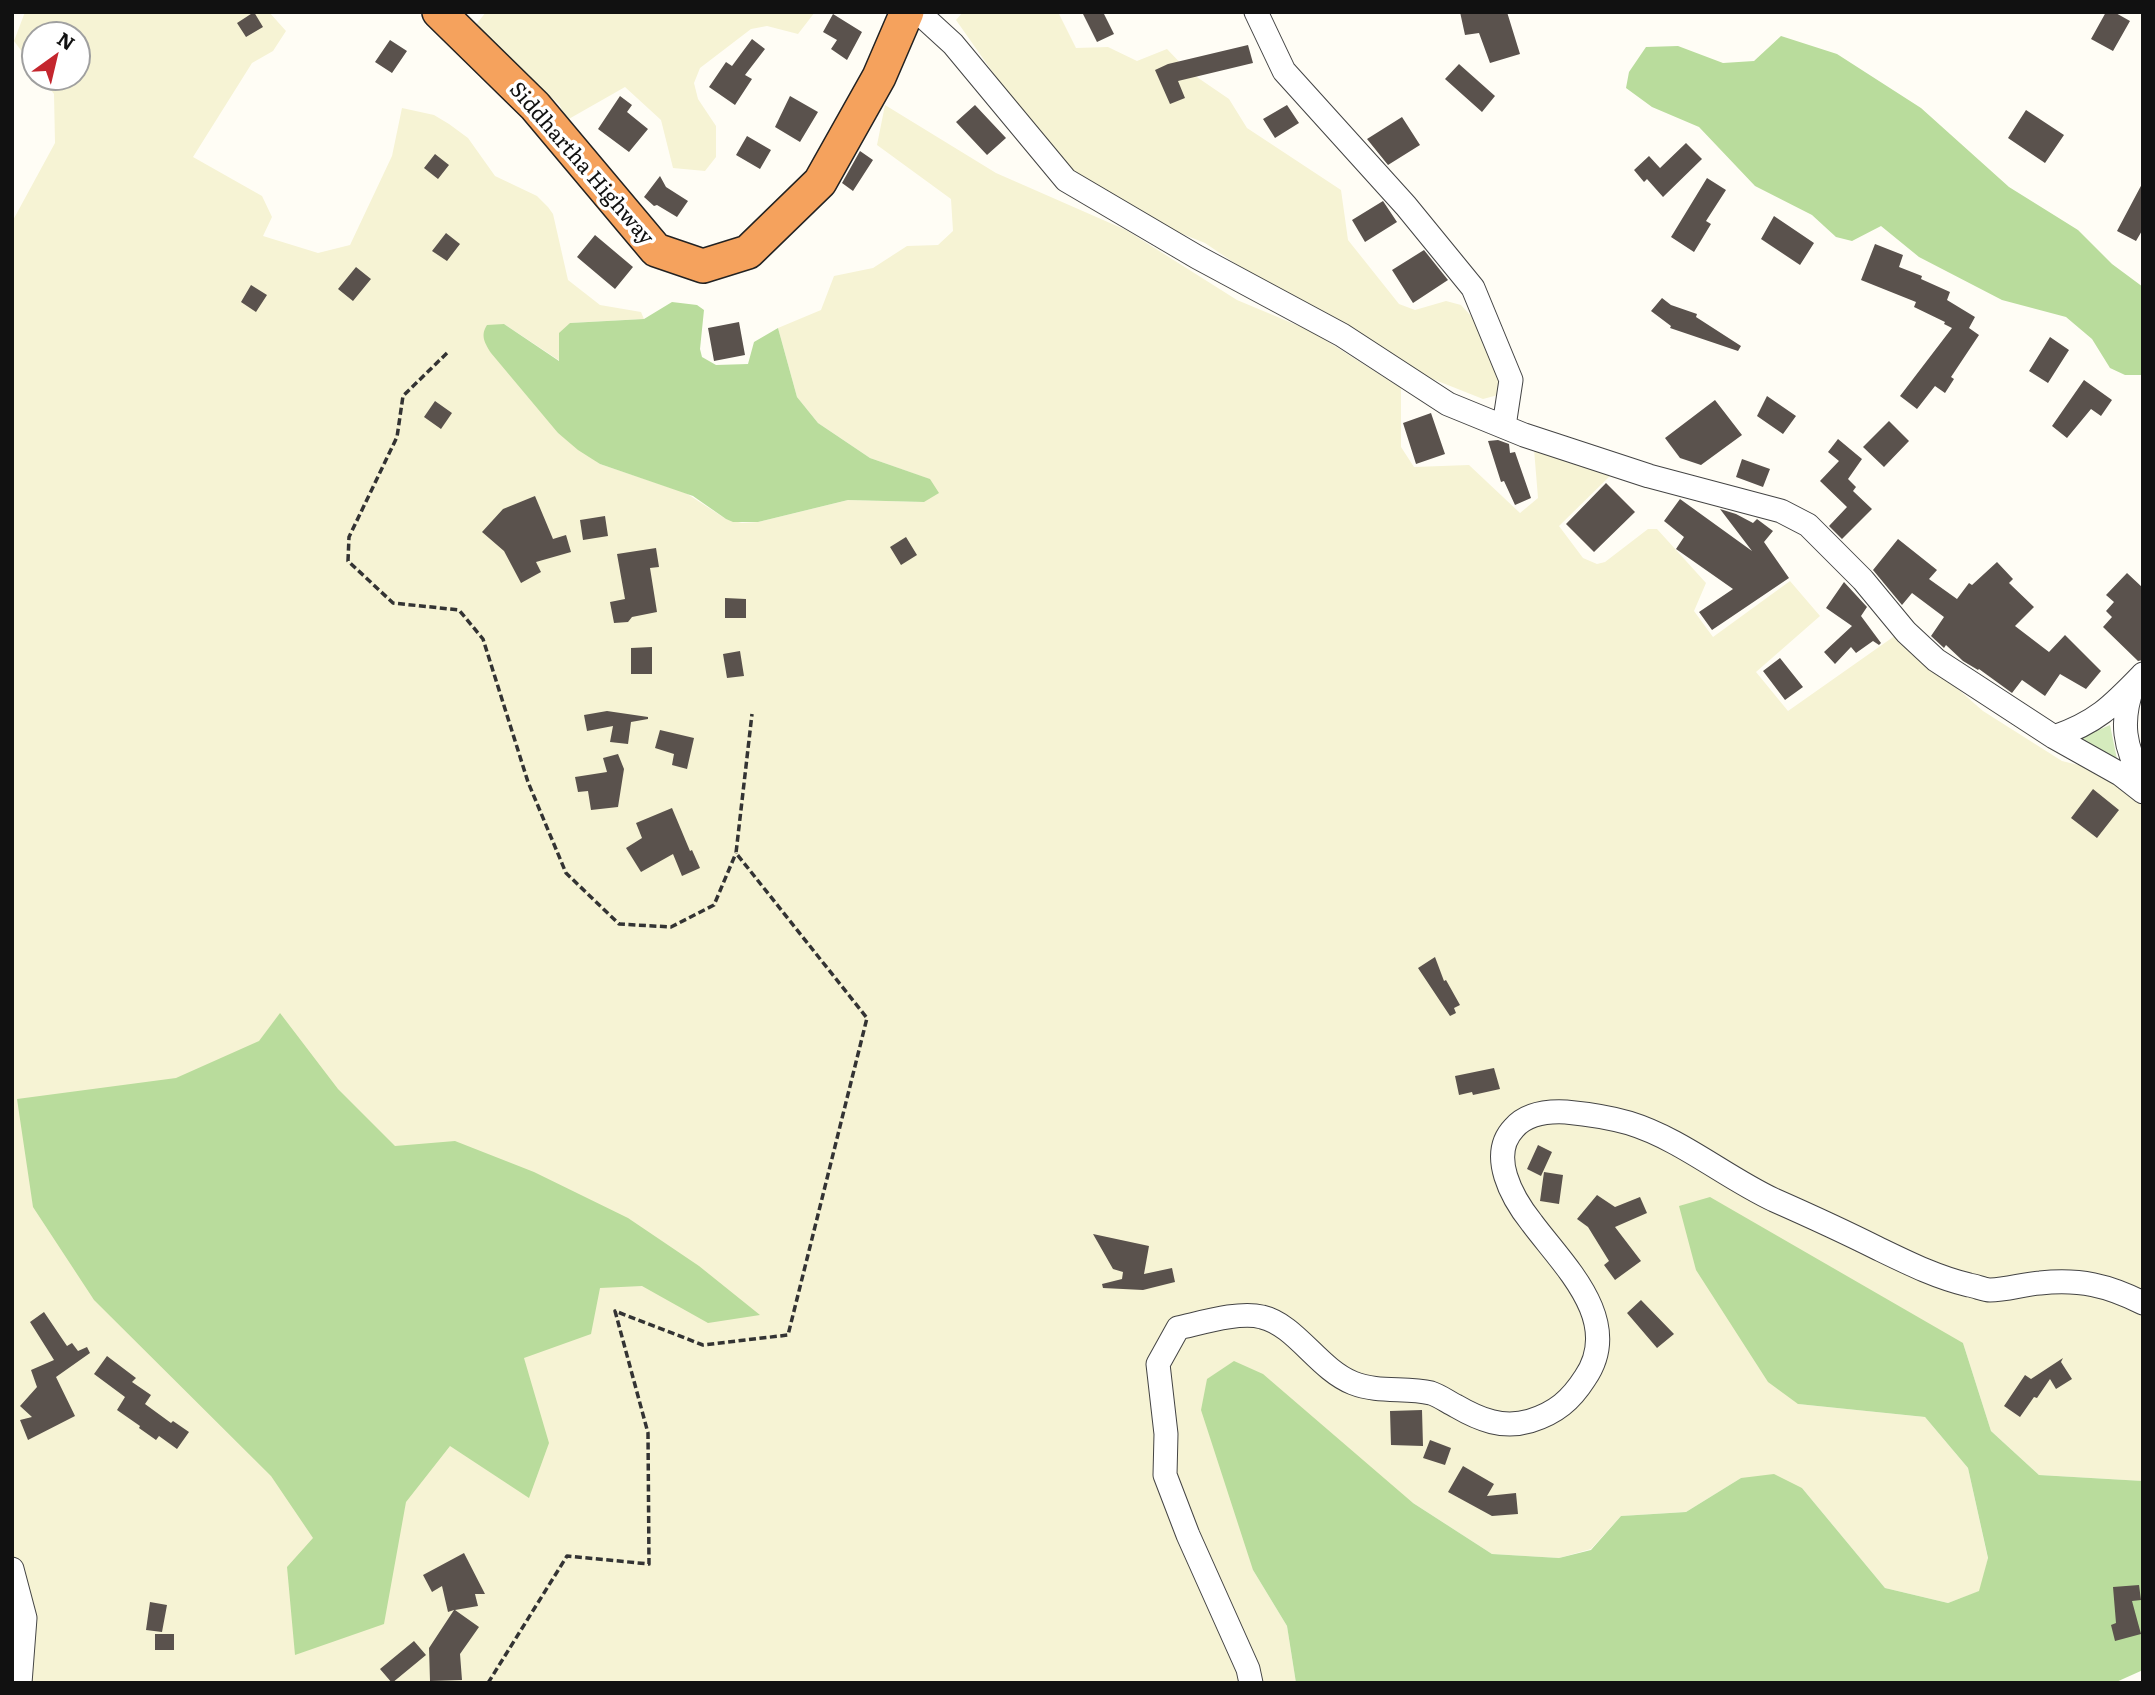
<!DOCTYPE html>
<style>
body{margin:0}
#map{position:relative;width:2155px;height:1695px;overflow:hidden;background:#fffdf5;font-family:Literata,serif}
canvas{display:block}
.frame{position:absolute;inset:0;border:14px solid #111;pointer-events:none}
.north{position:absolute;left:21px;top:21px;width:70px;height:70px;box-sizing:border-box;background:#fff;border:2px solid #a0a0a0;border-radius:50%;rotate:34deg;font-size:19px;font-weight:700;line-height:28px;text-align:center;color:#111}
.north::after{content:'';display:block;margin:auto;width:24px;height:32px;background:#c4262e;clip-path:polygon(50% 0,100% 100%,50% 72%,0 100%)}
</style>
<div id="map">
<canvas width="2155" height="1695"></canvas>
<div class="frame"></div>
<div class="north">N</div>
</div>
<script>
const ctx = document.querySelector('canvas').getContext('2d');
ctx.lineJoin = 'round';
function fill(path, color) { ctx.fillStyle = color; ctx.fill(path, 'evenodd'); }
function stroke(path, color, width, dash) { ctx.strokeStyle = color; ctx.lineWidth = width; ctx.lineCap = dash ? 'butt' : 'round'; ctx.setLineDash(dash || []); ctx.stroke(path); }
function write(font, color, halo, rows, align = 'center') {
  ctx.font = font + ' Literata,serif'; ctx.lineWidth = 7; ctx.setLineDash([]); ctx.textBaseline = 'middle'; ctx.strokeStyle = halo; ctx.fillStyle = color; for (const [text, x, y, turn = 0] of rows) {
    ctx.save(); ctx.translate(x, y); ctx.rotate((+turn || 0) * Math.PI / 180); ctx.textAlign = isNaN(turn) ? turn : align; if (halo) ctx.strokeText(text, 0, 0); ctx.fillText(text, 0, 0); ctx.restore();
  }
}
fill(new Path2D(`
 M25,12H269L286,31L273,51L252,63L193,157L262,196L272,217L263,236L318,253L350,245L392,156L402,108L434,115L449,124L468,138L495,176L537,196L548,207L553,214L568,280L600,305L641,312L644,319L570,323L560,361L504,324L558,433L600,464L686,493L726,519L742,523L758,522L848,500L924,502L929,479L870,458L818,423L797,397L778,328L821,310L834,276L873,268L907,246L938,245L953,231L951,199L877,145L885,105L996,173L1126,230L1237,300L1311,331L1401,388V447L1414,467L1469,465L1520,513L1538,498L1534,449L1612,474L1559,526L1583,558L1597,564L1605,562L1648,529H1657L1706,583L1694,611L1713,637L1790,581L1820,616L1756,672L1788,711L1896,635L1983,711L2062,761L2143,781V1481L2039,1475L1991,1431L1963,1343L1798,1404L1925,1417L1968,1468L1988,1559L1980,1591L1948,1603L1885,1588L1802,1488L1741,1478L1686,1512L1621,1516L1591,1549L1559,1558L1492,1554L1413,1503L1253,1570L1287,1626L1296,1683H12V222L55,143L54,94L41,77H77V35H35V69L14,41Z
 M486,12H815L798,34L767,26L751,29L700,68L694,83L698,99L716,126V157L705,171L673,168L661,120L625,87L567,120L559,104L471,31Z
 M963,12H1058L1076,48L1108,47L1137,61L1167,49L1188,71L1229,99L1247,128L1341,190L1348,240L1399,304L1415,310L1446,301L1461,305L1472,317L1501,379L1498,395L1483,399L1410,370L1299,307L1205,243L1132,214L1072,171L1029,124L956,20Z`), '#f6f3d4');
fill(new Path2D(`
 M2110,725L2117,759L2080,738Z`), '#d5ebbd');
fill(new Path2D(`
 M1781,36L1837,54L1921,108L2009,187L2078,230L2112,264L2143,287V375H2125L2110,368L2092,339L2066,317L2002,300L1919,257L1881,226L1852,241L1836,237L1812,215L1755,186L1699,127L1652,107L1626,88L1629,72L1646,47L1678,46L1723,63L1754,61Z
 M672,302L697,305L704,310L700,349L702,357L716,365L748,364L754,342L778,328L797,397L818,423L870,458L930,479L939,493L924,502L848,500L758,522H733L726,519L693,496L600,464L578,450L558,433L491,353C485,343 480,336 487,325L504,324L559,361V333L570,323L644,319Z
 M280,1013L338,1089L395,1146L455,1141L534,1172L628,1218L699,1266L760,1315L708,1323L642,1286L600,1288L591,1334L524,1358L549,1443L529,1498L450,1446L406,1502L384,1624L295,1655L287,1567L313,1538L271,1476L94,1300L33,1207L17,1099L176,1078L259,1041Z
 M1710,1197L1963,1343L1991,1431L2039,1475L2143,1481V1670L2114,1683H1296L1287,1626L1253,1570L1201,1410L1207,1379L1234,1361L1263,1374L1413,1503L1492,1554L1559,1558L1591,1550L1621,1516L1686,1512L1741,1478L1774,1474L1802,1488L1885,1588L1948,1603L1979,1591L1988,1558L1968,1468L1925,1417L1798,1404L1768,1382L1696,1270L1679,1206Z`), '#b9dc9c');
fill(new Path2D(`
 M254,12L263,27L246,37L237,23Z
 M1082,12H1103L1114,34L1097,42Z
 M1460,12H1507L1520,54L1490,63L1479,33L1465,35Z
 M2106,12H2114L2130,21L2113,51L2091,39Z
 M833,14L862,32L847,60L831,49L837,40L823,32Z
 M752,39L765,49L745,75L752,79L735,105L709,87L726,62L732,66Z
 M390,40L407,51L392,73L375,62Z
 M1248,45L1253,63L1178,81L1185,98L1170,104L1155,70L1168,64Z
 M1459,64L1495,96L1482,112L1445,79Z
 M620,96L632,105L627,112L648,129L629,152L598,129Z
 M790,96L818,112L800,142L775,127Z
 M975,105L1006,138L987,155L956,122Z
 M1287,105L1299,123L1275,138L1263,119Z
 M2026,110L2064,135L2045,163L2008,138Z
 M1402,117L1420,145L1388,165L1367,139Z
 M747,136L771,150L760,169L736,155Z
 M1686,143L1702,159L1663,197L1647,179L1644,182L1634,170L1649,156L1660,168Z
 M860,151L873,160L853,191L842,183Z
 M435,154L449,165L438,179L424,168Z
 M660,176L666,187L688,201L677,217L657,205L654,206L644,197Z
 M1707,178L1726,190L1706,221L1711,224L1694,252L1671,237Z
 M2143,182V229L2136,241L2117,231Z
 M1383,201L1397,222L1365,242L1352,220Z
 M1774,216L1814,243L1800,265L1761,239Z
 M446,233L460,244L447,261L432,251Z
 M595,235L633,267L615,289L577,257Z
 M1875,244L1903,255L1899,267L1922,276L1921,279L1950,292L1947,300L1975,317L1969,328L1979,335L1951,377L1954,379L1945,393L1935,386L1917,409L1900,396L1952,328L1944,324L1945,322L1914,307L1916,302L1861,280Z
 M1424,250L1448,280L1413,303L1392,270Z
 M356,267L371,279L353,301L338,289Z
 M251,285L267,295L256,312L241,302Z
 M1662,298L1671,305L1697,314L1696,317L1741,346L1738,351L1670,328L1671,326L1651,311Z
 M739,322L745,355L714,361L708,328Z
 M2050,337L2069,350L2048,383L2029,371Z
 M2084,380L2112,400L2101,416L2091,409L2067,438L2052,426Z
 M1767,396L1796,416L1783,434L1757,416Z
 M1715,400L1742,435L1701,465L1680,458L1665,438Z
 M435,401L452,413L441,429L424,417Z
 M1431,413L1445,454L1416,464L1403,423Z
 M1889,421L1909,441L1884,467L1863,447Z
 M1838,439L1862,459L1848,479L1856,487L1853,491L1872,509L1842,539L1829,526L1847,507L1820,481L1839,461L1828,452Z
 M1498,440L1509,444L1510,453L1515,452L1531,498L1515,505L1504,481L1501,482L1488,441Z
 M1742,459L1770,469L1763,487L1736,477Z
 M1606,483L1635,512L1594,552L1566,524Z
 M535,496L553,539L566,535L571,552L536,562L541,572L521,583L504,551L482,532L503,509Z
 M1680,499L1752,551L1720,509L1736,514L1753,523L1757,519L1773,531L1764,542L1789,578L1712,630L1699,612L1733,589L1676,549L1684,537L1664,521Z
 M605,516L608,536L583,540L580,520Z
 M906,537L917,555L901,565L890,547Z
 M1898,539L1937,570L1929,579L1957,599L1969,583L1972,585L1997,562L2013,579L2009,583L2034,607L2015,626L2049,652L2065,635L2101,671L2086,689L2060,674L2045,696L2022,680L2012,693L1979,669L1978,670L1963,661L1946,645L1944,648L1931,636L1944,617L1912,593L1902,605L1873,570Z
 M656,548L659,567L650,568L657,612L632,617L628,622L614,623L610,602L625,599L617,554Z
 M2127,573L2143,588V660L2138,661L2103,627L2112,617L2106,611L2114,602L2106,595Z
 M1844,582L1867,607L1861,616L1881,643L1879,645L1873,641L1856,653L1851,647L1835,664L1824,652L1852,626L1826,608Z
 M725,598L746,599V618H725Z
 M652,647V674H631V648Z
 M740,651L744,676L727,678L723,654Z
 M1780,658L1803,687L1785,700L1763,671Z
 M607,711L648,717V719L631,722L628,744L610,742L613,726L587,731L584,715Z
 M660,730L694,738L687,769L672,765L674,754L655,748Z
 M618,754L624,769L618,807L591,810L588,791L578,792L575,777L607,772L603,758Z
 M2093,789L2119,810L2097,838L2071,818Z
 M672,808L690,851L692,850L700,868L682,876L673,854L641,872L626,848L642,838L636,823Z
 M1435,957L1444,981L1446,980L1460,1005L1454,1008L1456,1013L1450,1016L1418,968Z
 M1494,1068L1500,1089L1473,1095L1472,1092L1459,1095L1455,1076Z
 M1538,1145L1552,1152L1541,1176L1527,1169Z
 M1544,1172L1563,1175L1559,1204L1540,1201Z
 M1597,1195L1615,1207L1640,1197L1647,1213L1615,1227L1641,1261L1615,1280L1604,1265L1609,1261L1588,1227L1577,1219Z
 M1093,1234L1149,1246L1144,1274L1172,1268L1175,1282L1143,1290L1103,1288L1102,1284L1122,1279L1123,1272L1113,1269Z
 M1641,1300L1674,1334L1657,1348L1627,1313Z
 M44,1312L67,1346L72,1343L78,1351L87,1347L90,1353L56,1377L75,1416L28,1440L20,1420L32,1417L20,1406L37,1387L31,1370L54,1360L30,1322Z
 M107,1356L136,1378L132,1382L151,1395L145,1404L171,1423L173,1421L189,1432L177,1449L159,1436L156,1440L139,1428L140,1426L117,1410L125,1397L94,1374Z
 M2063,1358L2061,1362L2072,1379L2056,1389L2050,1379L2037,1398L2034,1397L2020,1417L2004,1406L2025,1375L2031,1379Z
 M1422,1410L1423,1446L1391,1445L1390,1411Z
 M1430,1440L1451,1448L1445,1465L1423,1458Z
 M1463,1466L1494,1484L1487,1496L1516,1493L1518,1514L1492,1516L1448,1492Z
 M464,1553L485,1594H475L478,1606L455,1610L479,1627L460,1654L462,1680L430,1681L429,1648L454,1610L448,1612L442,1586L432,1592L423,1575Z
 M2139,1585L2141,1600L2132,1601L2141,1634L2115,1641L2111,1625L2116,1623L2113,1587Z
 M150,1602L167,1605L162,1632L146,1630Z
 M155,1634H174V1650H155Z
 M414,1641L426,1655L392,1683L380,1669Z`), '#5a524d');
const minor = new Path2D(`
 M918,12L953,44L1066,180L1197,257L1342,335L1448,404L1524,435L1649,476L1781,511L1808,525L1863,580L1906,632L1936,660L2054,737L2120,774L2143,792
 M1256,12L1284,71L1406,206L1473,288L1511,380L1504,426
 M2133,686C2120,721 2124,748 2143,780
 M2054,737C2097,722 2112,706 2143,674
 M12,1569L25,1618L20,1683
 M1251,1683L1248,1669L1188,1535L1165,1475L1166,1434L1158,1364L1178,1328C1201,1323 1239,1311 1262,1317C1296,1325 1318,1369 1353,1383C1378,1393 1406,1387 1431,1393C1440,1396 1448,1402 1456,1406C1480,1420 1503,1429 1530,1421C1556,1413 1571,1400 1585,1378C1624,1321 1564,1266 1532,1223C1512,1198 1488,1155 1514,1128C1527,1113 1547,1111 1566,1112C1587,1114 1608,1117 1629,1123C1681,1139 1725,1177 1774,1200C1808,1215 1843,1231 1877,1248C1908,1263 1936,1277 1969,1285C1976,1286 1984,1290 1990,1290C2006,1290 2024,1284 2040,1283C2080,1279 2107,1285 2143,1303`);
const highway = new Path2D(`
 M439,12L535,106L656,250L703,266L748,252L820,182L879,77L907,12`);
stroke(minor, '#444', 25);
stroke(highway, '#222', 36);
stroke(new Path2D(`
 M447,353L403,396L397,437L349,537L348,561L393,603L459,610L483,639L528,782L566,873L619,924L671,927L714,905L736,853
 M488,1683L567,1556L649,1564L648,1433L615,1311L703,1345L788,1335L867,1018L736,853L752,714`), '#333', 3.5, [7, 3.5]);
stroke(minor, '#fff', 23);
stroke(highway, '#f5a25d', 33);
write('21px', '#111', '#fff', [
 ["Siddhartha Highway",581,164,49]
]);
</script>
